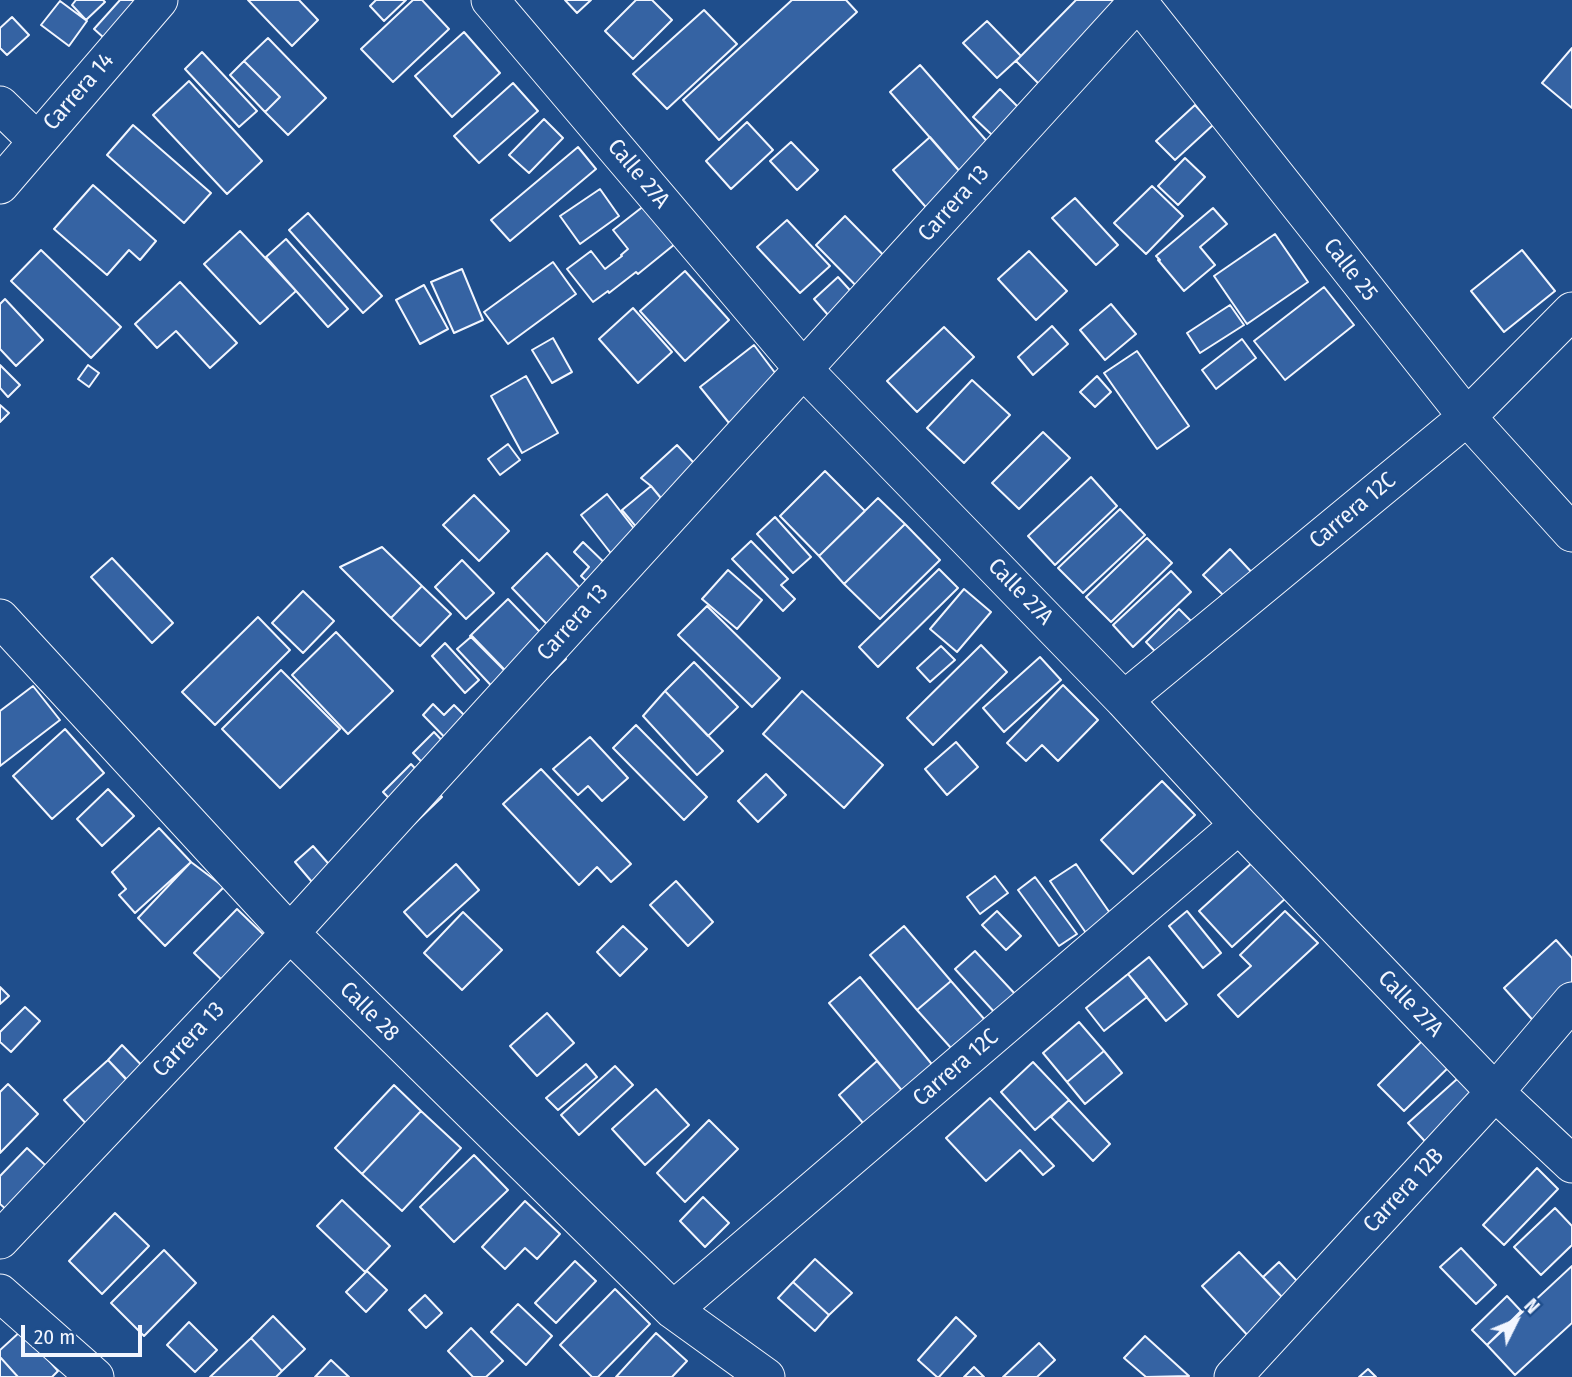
<!DOCTYPE html>
<style>
body{margin:0}
#map{position:relative;width:1572px;height:1377px;overflow:hidden;background:#1f4e8c;font-family:"Fira Sans Condensed",sans-serif}
canvas{display:block}
.north{position:absolute;left:1481px;top:1286px;width:70px;height:70px;-webkit-text-stroke:5px #1f4e8c;paint-order:stroke;rotate:47deg;font-size:19px;font-weight:700;line-height:28px;text-align:center;color:#f2f6ff}
.north::after{content:'';display:block;margin:auto;width:24px;height:32px;background:#f2f6ff;clip-path:polygon(50% 0,100% 100%,50% 72%,0 100%)}
.scale{position:absolute;left:21px;top:1325px;width:121px;height:32px;box-sizing:border-box;border:4px solid #f2f6ff;border-top:0;padding-left:9px;font-size:21px;line-height:24px;white-space:nowrap;color:#f2f6ff;-webkit-text-stroke:5px #1f4e8c;paint-order:stroke}
</style>
<div id="map">
<canvas width="1572" height="1377"></canvas>
<div class="north">N</div>
<div class="scale">20 m</div>
</div>
<script>
const ctx = document.querySelector('canvas').getContext('2d');
ctx.lineJoin = 'round';
function fill(path, color) { ctx.fillStyle = color; ctx.fill(path, 'evenodd'); }
function stroke(path, color, width, dash) { ctx.strokeStyle = color; ctx.lineWidth = width; ctx.lineCap = dash ? 'butt' : 'round'; ctx.setLineDash(dash || []); ctx.stroke(path); }
function write(font, color, halo, rows, align = 'center') {
  ctx.font = font + ' "Fira Sans Condensed",sans-serif'; ctx.lineWidth = 5; ctx.setLineDash([]); ctx.textBaseline = 'middle'; ctx.strokeStyle = halo; ctx.fillStyle = color; for (const [text, x, y, turn = 0] of rows) {
    ctx.save(); ctx.translate(x, y); ctx.rotate((+turn || 0) * Math.PI / 180); ctx.textAlign = isNaN(turn) ? turn : align; if (halo) ctx.strokeText(text, 0, 0); ctx.fillText(text, 0, 0); ctx.restore();
  }
}
const building = new Path2D(`
 M76,0H103L105,2L86,20L72,5Z
 M120,0H156L113,46L94,29Z
 M248,0H299L318,20L292,46Z
 M376,0H406L384,21L370,6Z
 M413,0H422L449,29L393,82L361,49Z
 M565,0H591L577,13Z
 M636,0H652L672,20L633,59L605,31Z
 M792,0H846L857,12L719,140L683,100Z
 M1076,0H1132L1052,97L1016,61Z
 M60,1L87,21L69,46L41,25Z
 M704,10L737,44L667,109L633,74Z
 M12,17L29,35L7,55L0,48V28Z
 M987,21L1021,56L997,78L963,43Z
 M464,32L500,73L452,117L415,76Z
 M268,38L326,98L288,135L265,112L280,97L244,61Z
 M1572,48V108L1542,83Z
 M202,52L257,111L239,127L185,69Z
 M244,61L280,97L265,112L230,75Z
 M920,65L1006,163L976,190L890,92Z
 M189,81L262,161L227,194L153,115Z
 M513,83L538,111L479,163L454,136Z
 M1000,89L1036,125L1010,152L973,117Z
 M1195,105L1213,125L1175,160L1156,141Z
 M544,119L563,138L529,173L509,155Z
 M747,122L773,150L731,189L706,161Z
 M133,125L211,193L184,223L107,155Z
 M930,137L976,190L939,222L893,170Z
 M791,142L818,170L797,190L770,161Z
 M578,147L596,169L510,241L491,220Z
 M1185,158L1205,177L1178,205L1158,186Z
 M93,185L156,241L140,260L129,250L107,275L54,229Z
 M1152,186L1183,216L1146,254L1114,223Z
 M600,189L619,216L580,244L560,216Z
 M1075,198L1118,245L1096,265L1052,218Z
 M645,205L675,244L638,274L636,272L609,293L608,291L593,302L567,269L591,251L605,269L622,256L621,255L628,249L613,230Z
 M1213,208L1227,224L1200,247L1215,265L1184,291L1158,260H1160L1156,256Z
 M308,213L382,296L363,313L289,230Z
 M845,216L900,272L871,301L816,245Z
 M787,220L830,266L800,293L757,247Z
 M240,231L296,291L260,324L204,264Z
 M1275,234L1308,282L1247,324L1214,276Z
 M286,239L348,309L328,327L266,257Z
 M41,250L121,327L91,358L11,281Z
 M1522,250L1555,291L1504,332L1471,291Z
 M1029,251L1067,291L1036,320L998,279Z
 M553,262L576,294L508,344L484,312Z
 M462,269L483,320L454,333L431,282Z
 M685,271L729,320L685,361L640,311Z
 M838,277L867,309L842,331L814,299Z
 M180,282L237,343L210,368L176,331L157,348L135,324Z
 M424,285L448,329L420,344L396,300Z
 M1324,287L1354,325L1285,380L1254,341Z
 M5,299L43,340L16,366L0,349V304Z
 M1111,304L1136,334L1105,360L1080,330Z
 M1230,305L1244,325L1200,353L1187,333Z
 M633,308L672,352L638,383L599,339Z
 M1052,326L1068,344L1033,375L1018,357Z
 M944,327L974,357L917,412L887,381Z
 M553,338L572,372L552,383L532,350Z
 M1242,339L1256,358L1216,389L1202,370Z
 M754,345L782,382L729,423L700,387Z
 M1137,351L1189,426L1157,449L1104,373Z
 M0,365L20,385L8,397L0,388Z
 M88,365L99,373L89,387L78,379Z
 M526,376L558,433L522,453L491,396Z
 M1097,376L1111,392L1095,407L1080,392Z
 M972,380L1010,415L964,463L927,428Z
 M0,405L9,413L0,422Z
 M1043,432L1070,458L1019,509L992,483Z
 M508,444L520,460L500,475L488,459Z
 M677,445L710,480L674,514L651,486L641,478Z
 M825,471L865,511L819,556L780,516Z
 M1091,477L1117,506L1055,565L1028,536Z
 M651,486L681,522L652,546L622,510Z
 M607,494L639,535L613,556L581,515Z
 M474,495L509,531L479,561L443,525Z
 M878,498L905,524L844,584L819,556Z
 M1120,509L1145,535L1083,593L1058,568Z
 M775,517L811,557L793,573L757,534Z
 M905,524L940,560L880,619L844,584Z
 M1147,538L1172,563L1111,622L1086,597Z
 M751,541L788,579L781,585L795,599L783,611L732,559Z
 M583,542L613,571L595,589L581,576L589,567L574,552Z
 M382,547L422,586L391,618L340,567Z
 M1230,549L1257,578L1231,603L1203,575Z
 M547,553L600,609L565,643L512,588Z
 M112,558L173,623L152,643L91,577Z
 M462,560L494,593L466,619L435,587Z
 M939,569L958,588L878,667L859,647Z
 M728,570L762,600L737,629L702,599Z
 M1171,571L1191,592L1133,647L1113,625Z
 M422,586L451,614L420,646L391,618Z
 M964,589L991,612L957,652L930,629Z
 M303,591L334,621L303,653L272,623Z
 M508,599L566,659L529,695L470,636Z
 M707,606L780,678L752,707L678,635Z
 M1179,609L1207,637L1173,670L1146,642Z
 M258,617L290,650L215,725L182,692Z
 M336,632L393,691L348,734L292,675Z
 M472,636L528,694L513,709L457,649Z
 M445,643L479,680L465,693L432,656Z
 M981,645L1007,672L933,745L907,718Z
 M941,646L955,660L930,682L917,668Z
 M1040,657L1061,680L1004,732L983,708Z
 M694,662L738,707L708,736L665,691Z
 M281,670L340,729L280,788L222,729Z
 M1063,685L1098,720L1058,761L1042,745L1026,761L1007,743Z
 M33,686L60,720L0,766V711Z
 M665,691L723,751L697,775L643,716Z
 M802,691L883,765L844,808L763,734Z
 M433,704L444,715L454,705L478,729L458,751L423,715Z
 M636,725L707,797L684,820L613,748Z
 M65,729L104,773L52,819L13,776Z
 M434,732L466,766L445,786L413,753Z
 M590,737L628,778L602,801L588,786L578,795L553,769Z
 M956,742L978,767L947,795L925,769Z
 M411,764L442,797L414,824L383,792Z
 M541,769L631,864L611,882L597,867L579,885L503,804Z
 M766,774L786,795L758,822L738,801Z
 M1162,781L1195,815L1133,874L1101,840Z
 M108,789L134,816L102,846L77,819Z
 M159,828L191,862L135,913L119,895L126,889L112,872Z
 M313,846L348,886L329,902L295,862Z
 M1254,861L1287,897L1232,947L1199,911Z
 M191,862L224,887L165,946L138,918Z
 M456,864L479,890L427,937L404,912Z
 M1076,864L1112,916L1086,933L1050,881Z
 M995,876L1008,893L980,914L967,897Z
 M1035,877L1077,934L1059,946L1018,890Z
 M676,881L713,922L688,946L650,905Z
 M237,909L268,939L225,983L194,953Z
 M997,911L1021,936L1006,950L982,925Z
 M1187,911L1221,953L1203,968L1169,926Z
 M1285,911L1318,943L1238,1017L1218,995L1251,966L1240,955Z
 M463,912L502,950L462,990L424,953Z
 M623,926L647,949L620,976L597,952Z
 M904,926L951,981L917,1010L870,955Z
 M1556,940L1572,958V996L1538,1026L1504,988Z
 M975,951L1016,995L996,1014L955,969Z
 M1149,957L1187,1004L1166,1021L1128,974Z
 M1128,974L1147,997L1104,1031L1086,1008Z
 M860,977L935,1068L904,1093L829,1003Z
 M951,981L985,1020L951,1048L917,1010Z
 M0,987L9,996L0,1004Z
 M25,1007L40,1021L11,1052L0,1042V1032Z
 M547,1013L574,1043L537,1076L510,1046Z
 M1079,1022L1104,1051L1067,1082L1043,1053Z
 M1429,1034L1455,1061L1404,1111L1378,1085Z
 M122,1045L152,1076L138,1091L108,1060Z
 M1104,1051L1122,1073L1085,1104L1067,1082Z
 M108,1060L148,1103L105,1144L64,1100Z
 M877,1061L904,1093L881,1144L839,1095Z
 M1033,1062L1069,1100L1035,1130L1001,1092Z
 M586,1064L597,1077L558,1110L546,1098Z
 M615,1066L633,1085L579,1135L561,1115Z
 M1466,1071L1491,1097L1433,1150L1408,1123Z
 M8,1084L38,1114L0,1153V1092Z
 M394,1085L421,1111L362,1174L335,1148Z
 M656,1089L689,1125L645,1165L612,1129Z
 M990,1098L1054,1166L1043,1175L1020,1150L986,1181L946,1138Z
 M1069,1100L1110,1144L1093,1161L1051,1117Z
 M421,1111L461,1148L402,1211L362,1174Z
 M709,1120L738,1149L685,1202L657,1173Z
 M27,1148L59,1178L19,1221L0,1204V1176Z
 M474,1155L508,1190L454,1242L420,1207Z
 M1537,1168L1558,1189L1504,1245L1483,1225Z
 M703,1197L729,1223L705,1247L680,1221Z
 M342,1200L390,1246L365,1272L317,1226Z
 M525,1201L560,1234L537,1259L525,1248L505,1269L482,1247Z
 M1555,1208L1572,1226V1245L1541,1275L1514,1247Z
 M115,1213L149,1246L102,1294L69,1261Z
 M1461,1248L1496,1285L1476,1304L1440,1267Z
 M164,1250L196,1283L144,1336L111,1303Z
 M1239,1252L1300,1316L1262,1351L1202,1286Z
 M815,1259L852,1293L829,1315L793,1282Z
 M575,1261L596,1281L556,1323L535,1303Z
 M1279,1262L1316,1301L1300,1316L1263,1277Z
 M1572,1266V1323L1515,1375L1487,1345Z
 M367,1271L387,1290L366,1312L346,1292Z
 M793,1282L829,1315L815,1331L778,1298Z
 M615,1289L650,1324L598,1377H592L560,1345Z
 M425,1295L442,1313L426,1328L409,1310Z
 M1507,1296L1521,1311L1487,1345L1472,1330Z
 M518,1304L552,1336L526,1365L491,1332Z
 M273,1316L305,1349L282,1371L251,1338Z
 M956,1317L976,1336L939,1377H937L918,1360Z
 M189,1322L217,1350L195,1372L167,1345Z
 M471,1328L503,1361L486,1377H473L448,1351Z
 M22,1330L58,1371L52,1377H18L0,1357V1350Z
 M656,1333L687,1361L672,1377H616Z
 M1145,1336L1189,1376L1146,1377L1124,1358Z
 M251,1338L282,1371L276,1377H210Z
 M1039,1343L1055,1360L1037,1377H1003Z
 M0,1357L18,1377H0Z
 M331,1360L349,1377H315Z
 M974,1367L984,1377H964Z
 M1368,1369L1376,1377H1359Z`);
fill(building, '#3563a3');
stroke(building, '#f2f6ff', 2);
const minor = new Path2D(`
 M490,0L804,370L1124,700L1239,825L1495,1092L1572,1164
 M1137,0L1467,417L1572,533
 M0,105L37,141
 M0,185L159,0
 M0,618L290,933L673,1310L766,1377
 M1124,700L1467,417L1572,311
 M0,1240L290,933L1139,0
 M0,1293L95,1377
 M673,1310L1239,825
 M1233,1377L1495,1092L1572,1001`);
stroke(minor, '#f2f6ff', 39);
stroke(minor, '#1f4e8c', 37);
write('23px', '#f2f6ff', '#1f4e8c', [
 ["Carrera 14",79,92,-49],
 ["Calle 27A",638,174,50],
 ["Carrera 13",954,204,-48],
 ["Calle 25",1350,270,52],
 ["Carrera 12C",1353,511,-40],
 ["Calle 27A",1020,592,46],
 ["Carrera 13",573,623,-48],
 ["Calle 27A",1410,1004,46],
 ["Calle 28",369,1012,45],
 ["Carrera 13",189,1040,-47],
 ["Carrera 12C",956,1068,-41],
 ["Carrera 12B",1404,1191,-47]
]);
</script>
